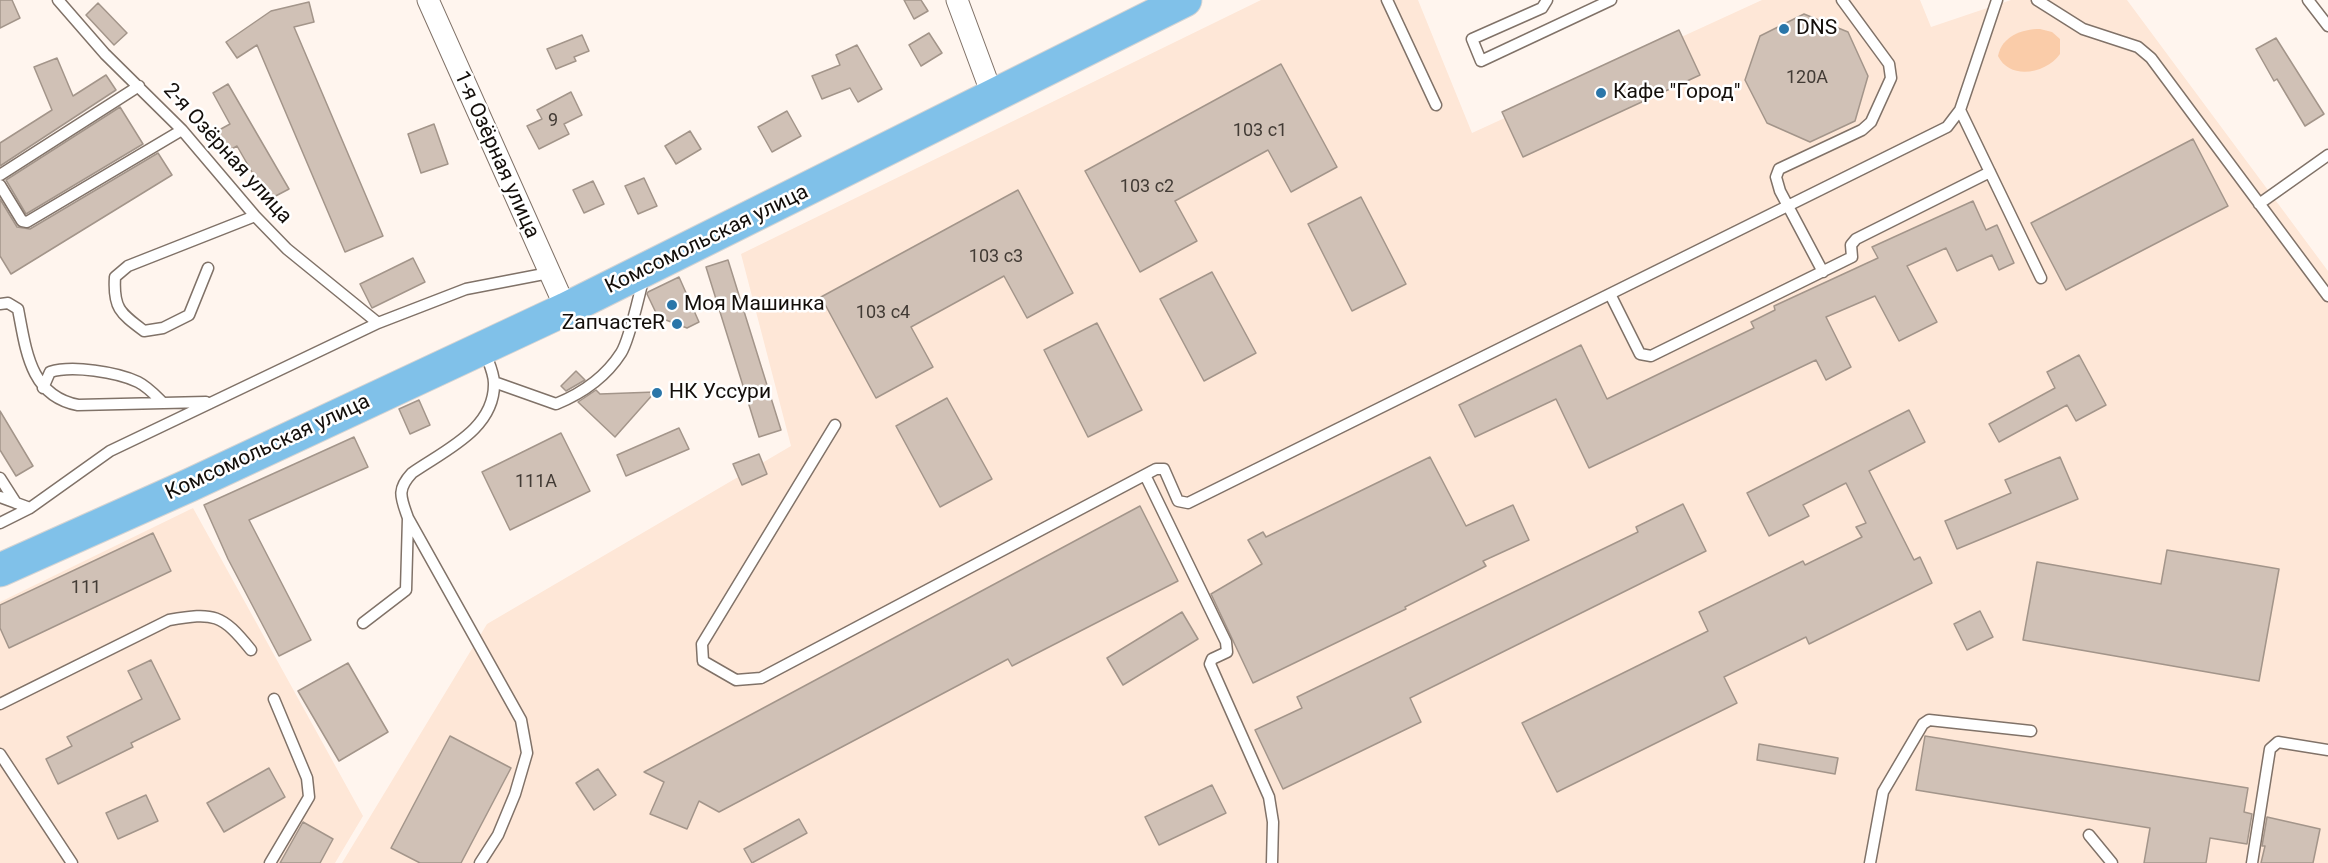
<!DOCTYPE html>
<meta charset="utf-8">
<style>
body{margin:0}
canvas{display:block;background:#fff5ee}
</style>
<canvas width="2328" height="863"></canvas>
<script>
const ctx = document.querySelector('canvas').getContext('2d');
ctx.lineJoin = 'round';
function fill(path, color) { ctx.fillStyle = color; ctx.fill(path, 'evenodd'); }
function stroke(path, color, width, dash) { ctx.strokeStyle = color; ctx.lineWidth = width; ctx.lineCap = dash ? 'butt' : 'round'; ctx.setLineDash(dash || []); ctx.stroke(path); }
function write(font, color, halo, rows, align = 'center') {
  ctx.font = font + ' Roboto,sans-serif'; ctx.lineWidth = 5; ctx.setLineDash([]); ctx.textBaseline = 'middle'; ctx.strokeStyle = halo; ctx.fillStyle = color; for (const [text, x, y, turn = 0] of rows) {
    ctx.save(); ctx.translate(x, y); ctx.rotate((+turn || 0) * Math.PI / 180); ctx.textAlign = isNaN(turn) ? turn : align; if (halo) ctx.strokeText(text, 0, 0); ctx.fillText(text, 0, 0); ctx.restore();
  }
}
fill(new Path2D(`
 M1261,0H1418L1472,133L1762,0H1920L1931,27L2011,0H2127L2328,271V863H342L487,624L791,446L741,254Z
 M193,508L363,816L335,863H0V602Z`), '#fee7d7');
fill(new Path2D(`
 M2040,29L2052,32L2060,39V54C2047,73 2010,81 1998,56C2002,36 2022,29 2040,29Z`), '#facca9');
const building = new Path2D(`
 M0,0H12L20,18L0,28Z
 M904,0H921L928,11L914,19Z
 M309,2L314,22L294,27L383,236L345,252L257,45L237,58L226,42L271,11Z
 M98,3L127,33L114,45L86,15Z
 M1804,14L1848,32L1868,76L1855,121L1810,142L1767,123L1745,80L1760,36Z
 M1679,30L1700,75L1523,157L1502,112Z
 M929,33L942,53L921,66L909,45Z
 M582,35L589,51L574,57L576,61L556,69L547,49Z
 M2276,38L2324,114L2305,126L2277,79L2274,81L2256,49Z
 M857,45L882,89L858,102L850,88L822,99L812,76L840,65L836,55Z
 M57,58L73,96L106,75L116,90L0,166V143L52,110L34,67Z
 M1281,64L1337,167L1291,192L1268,150L1175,201L1197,241L1140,272L1085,171Z
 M228,84L289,189L268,200L237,146L221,155L210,135L230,124L213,93Z
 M571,92L582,115L564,124L569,134L539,149L527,126L542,119L537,110Z
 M120,107L143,144L26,214L6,180Z
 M787,111L801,136L772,152L758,127Z
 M434,124L448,164L421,173L408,134Z
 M690,131L701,149L676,164L665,146Z
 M2193,139L2228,206L2066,290L2031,223Z
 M158,153L172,175L11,274L0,256V199L17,227L30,229Z
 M644,178L657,206L638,214L625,186Z
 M593,181L604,204L584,213L573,190Z
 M1018,190L1073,293L1027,318L1004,276L911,327L933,367L876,398L821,297Z
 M1361,197L1406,284L1352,311L1308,224Z
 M1973,201L1986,230L1997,225L2014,263L1999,270L1992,255L1957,271L1946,248L1907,266L1937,322L1899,341L1875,296L1826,317L1851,367L1826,380L1816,360L1589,468L1556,399L1475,437L1459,405L1581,345L1607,399L1754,328L1751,322L1775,310L1774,306L1878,258L1872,247Z
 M413,258L425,282L372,308L360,284Z
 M728,260L781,430L759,437L706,267Z
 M1212,272L1256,353L1204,381L1160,299Z
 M679,277L699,322L687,328L658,317L647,294L648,292Z
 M1097,323L1142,410L1088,437L1044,350Z
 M2079,355L2106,405L2076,421L2067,405L1999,442L1989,424L2055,388L2047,372Z
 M576,371L585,380L566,391L561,386Z
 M596,390L600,394L655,392L615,437L578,402Z
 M947,398L992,479L940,507L896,426Z
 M419,400L430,425L410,434L399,409Z
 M1909,410L1925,442L1869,471L1914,560L1920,557L1932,583L1809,644L1806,637L1724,677L1737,703L1557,792L1522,723L1708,631L1699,612L1803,561L1805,565L1862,537L1856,527L1866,523L1846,483L1803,505L1809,516L1769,536L1747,493Z
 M0,411L33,466L16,476L0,450Z
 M679,428L689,449L626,476L617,455Z
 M561,433L590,491L510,530L482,472Z
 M354,437L368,467L249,520L311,640L279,656L228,559L204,505Z
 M759,454L767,474L742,485L733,464Z
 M1430,457L1466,526L1513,505L1529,540L1483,561L1486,566L1405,607L1406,609L1253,683L1211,594L1262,564L1248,540L1263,532L1266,537Z
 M2060,457L2078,499L1957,549L1945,521L2011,493L2005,480Z
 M1683,504L1706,551L1410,698L1421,722L1283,789L1255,730L1302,708L1297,697L1638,532L1636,527Z
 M1140,506L1178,581L1012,666L1008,659L719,812L699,801L687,829L650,814L664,782L644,772Z
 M153,533L171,571L9,648L0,628V605Z
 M2167,550L2279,569L2259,681L2023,640L2037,562L2161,584Z
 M1980,611L1993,637L1967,650L1954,624Z
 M1182,612L1198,639L1123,685L1107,658Z
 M151,660L180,719L131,743L133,747L58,784L46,759L72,746L67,737L142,699L128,671Z
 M348,663L388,732L339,761L298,691Z
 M450,736L511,768L461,863H420L391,848Z
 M1925,736L2248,788L2244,812L2252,814L2247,844L2210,838L2206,863H2144L2150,828L1916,790Z
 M1759,744L1838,758L1835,774L1757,760Z
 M269,768L285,797L224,832L207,803Z
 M598,769L616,795L594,810L576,783Z
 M1212,785L1226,813L1159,845L1145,817Z
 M146,795L158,821L118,839L106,813Z
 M2267,817L2320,829L2313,863H2261L2265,846H2262Z
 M799,819L807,833L752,863L744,849Z
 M303,822L333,839L320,863H280Z`);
fill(building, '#d0c1b6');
stroke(building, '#a3958a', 1.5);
const lane = new Path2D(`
 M58,0L105,54L182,130L255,216L287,249L378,323
 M1387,0L1436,105
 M1547,0L1542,8L1472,39L1481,61L1611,0
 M2037,0L2083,29L2138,47L2151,58L2328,296
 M2308,0L2328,26
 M1960,110L2041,278
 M0,175L139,86
 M0,185L22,221L27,222L182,130
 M2259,204L2328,155
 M208,268L189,315L163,328L144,331C120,313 113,308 115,277L128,266L255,216
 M1823,272L1780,191L1776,177L1779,169L1862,130L1871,122L1891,78L1889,64L1842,0
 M1610,294L1640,354L1651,356L1852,257L1851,245L1856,239L1990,172
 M0,304L8,303L18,309C26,350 30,396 78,405L206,402
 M494,382L556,404C583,393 605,378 621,353C630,339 639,294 644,277
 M43,388L50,372C72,365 117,372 138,382C148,387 155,395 163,403
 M835,425L702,644L703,661L736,680L761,678L1156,469H1164L1178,501L1188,503L1947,127L1960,110L1997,0
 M1145,475L1226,642L1227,652L1212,659L1210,664L1269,797L1273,822L1272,863
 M0,478L16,503
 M0,497L30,508
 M0,523L30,508L110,451L378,323L466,289L549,273
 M363,623L406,590L408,518
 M0,704L169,620C214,612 222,614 251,650
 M0,754L72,863
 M2089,835L2112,863
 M270,863L309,797L307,778L274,699
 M480,863L498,835L515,794L527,753L521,720L408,518C401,498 396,490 412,473C445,450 495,429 494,383C494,373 488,361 485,352
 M1870,863L1883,792L1923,724L1929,720L2031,731
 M2252,863L2270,749L2278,742L2328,750`);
const street = new Path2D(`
 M428,0L566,309
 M957,0L993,97`);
const primary = new Path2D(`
 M0,570L190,485L566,309L1185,0`);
stroke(lane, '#807268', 13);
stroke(street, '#807268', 23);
stroke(primary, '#d5d4d3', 35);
stroke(lane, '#fff', 10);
stroke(street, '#fff', 21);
stroke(primary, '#80c1e9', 33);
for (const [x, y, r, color] of [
 [1784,29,6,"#2a76a9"],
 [1601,93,6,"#2a76a9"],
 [672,305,6,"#2a76a9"],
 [677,324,6,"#2a76a9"],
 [657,393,6,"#2a76a9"]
]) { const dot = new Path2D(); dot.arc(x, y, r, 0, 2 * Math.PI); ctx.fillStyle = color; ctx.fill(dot); stroke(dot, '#fff', 2); }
write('18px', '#423b35', null, [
 ["120А",1807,78],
 ["9",553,121],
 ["103 с1",1260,131],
 ["103 с2",1147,187],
 ["103 с3",996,257],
 ["103 с4",883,313],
 ["111А",536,482],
 ["111",86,588]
]);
write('21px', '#130e0a', '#fff', [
 ["DNS",1796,29],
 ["Кафе \"Город\"",1613,93],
 ["Моя Машинка",684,305],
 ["ZапчастеR",665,324,"right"],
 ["НК Уссури",669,393]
], 'left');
write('21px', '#130e0a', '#fff', [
 ["2-я Озёрная улица",227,154,48],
 ["1-я Озёрная улица",496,155,66],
 ["Комсомольская улица",707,240,-26],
 ["Комсомольская улица",268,448,-25]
]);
</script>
